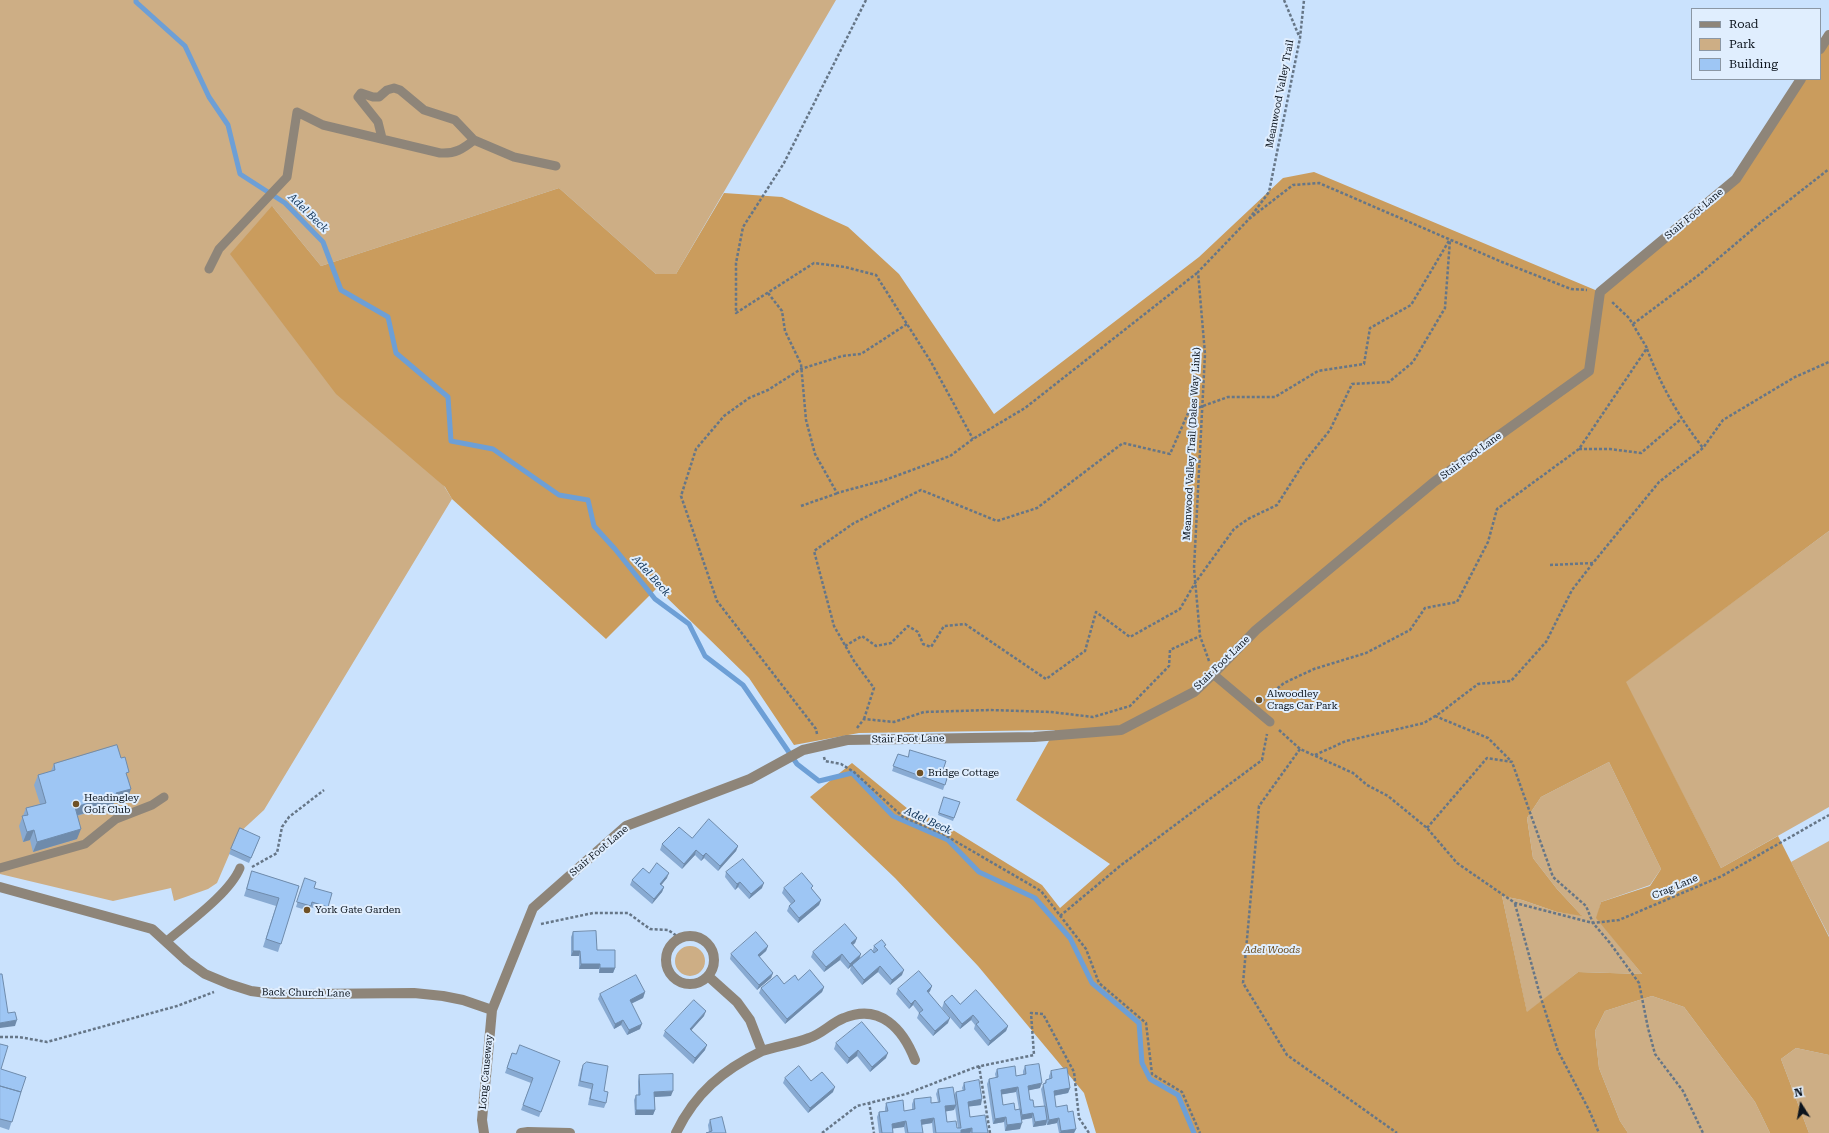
<!DOCTYPE html>
<style>
body{margin:0}
#map{position:relative;width:1829px;height:1133px;overflow:hidden;background:#cae2fd;font-family:"Roboto Serif",serif}
canvas{display:block}
.legend{position:absolute;left:1691px;top:8px;width:130px;height:72px;box-sizing:border-box;background:#e0eefe;border:1px solid #8b97a4;margin:0;padding:5px 7px;list-style:none;font-size:12px;color:#0c141d}
.legend li{display:flex;align-items:center;gap:8px;height:20px}
.legend b{width:20px;border:1px solid #8b97a4}
.north{position:absolute;left:1781px;top:1085px;width:40px;height:40px;-webkit-text-stroke:3px #e0eefe;paint-order:stroke;rotate:349deg;font-size:11px;font-weight:700;line-height:16px;text-align:center;color:#0c141d}
.north::after{content:'';display:block;margin:auto;width:14px;height:18px;background:#0c141d;clip-path:polygon(50% 0,100% 100%,50% 72%,0 100%)}
</style>
<div id="map">
<canvas width="1829" height="1133"></canvas>
<ul class="legend">
<li><b style="height:5px;background:#8e8579"></b>Road</li>
<li><b style="height:11px;background:#cdae85"></b>Park</li>
<li><b style="height:11px;background:#9ec6f4"></b>Building</li>
</ul>
<div class="north">N</div>
</div>
<script>
const ctx = document.querySelector('canvas').getContext('2d');
ctx.lineJoin = 'round';
function fill(path, color) { ctx.fillStyle = color; ctx.fill(path, 'evenodd'); }
function stroke(path, color, width, dash) { ctx.strokeStyle = color; ctx.lineWidth = width; ctx.lineCap = dash ? 'butt' : 'round'; ctx.setLineDash(dash || []); ctx.stroke(path); }
function write(font, color, halo, rows, align = 'center') {
  ctx.font = font + ' "Roboto Serif",serif'; ctx.lineWidth = 4; ctx.setLineDash([]); ctx.textBaseline = 'middle'; ctx.strokeStyle = halo; ctx.fillStyle = color; for (const [text, x, y, turn = 0] of rows) {
    ctx.save(); ctx.translate(x, y); ctx.rotate((+turn || 0) * Math.PI / 180); ctx.textAlign = isNaN(turn) ? turn : align; if (halo) ctx.strokeText(text, 0, 0); ctx.fillText(text, 0, 0); ctx.restore();
  }
}
fill(new Path2D(`
 M0,0H836L676,274H656L559,188L321,266L272,206L452,499L264,810L238,834L217,883L208,889L174,901L171,888L113,901L0,874Z
 M1829,531V807L1721,868L1625,682Z
 M1609,762L1661,869L1650,885L1601,902L1597,918L1642,974L1578,972L1527,1013L1502,896L1522,900L1557,912L1581,915L1557,889L1533,858L1527,818L1541,797Z
 M1829,841V936L1791,862Z
 M675 961a15 15 0 1 1 30 0a15 15 0 1 1-30 0Z
 M1652,996L1684,1007L1755,1102L1770,1133H1628L1620,1121L1599,1068L1595,1031L1605,1011Z
 M1796,1048L1829,1055V1133H1809L1781,1059Z`), '#cdae85');
fill(new Path2D(`
 M1829,35V531L1626,682L1721,868L1778,836L1829,937V1055L1796,1048L1781,1059L1809,1133H1770L1755,1102L1684,1007L1652,996L1605,1011L1595,1031L1599,1068L1620,1121L1628,1133H1096L1084,1093L978,966L895,878L810,797L852,763L908,809L940,822L1042,885L1060,908L1110,864L1016,800L1055,730L859,733L794,745L749,678L657,588L606,639L452,499L445,487L336,394L230,254L272,206L321,266L559,188L656,274H676L724,193L782,197L848,227L899,274L994,414L1199,257L1283,178L1314,172L1600,292L1736,179L1801,79H1820V49ZM1609,762L1661,869L1650,886L1601,902L1596,918L1642,974L1578,972L1527,1012L1502,896L1522,900L1557,912L1582,916L1557,889L1533,858L1527,818L1541,797Z`), '#ca9c5d');
stroke(new Path2D(`
 M136,0V2L185,46L209,97L228,125L240,174L285,203L323,242L341,290L388,317L396,353L448,397L451,441L493,449L559,495L588,500L594,526L615,549L655,599L689,624L705,656L743,685L797,764L819,781L852,773L893,816L948,840L979,872L1035,898L1070,938L1092,983L1139,1023L1142,1063L1150,1079L1178,1095L1194,1133`), '#6d9fd6', 5);
stroke(new Path2D(`
 M866,0L784,163L743,227L736,263V313L814,263L845,267L876,275L931,362L973,439
 M1284,0L1299,36
 M1249,219L1293,185L1319,183L1502,262L1571,289L1587,290
 M768,293L782,311L785,331L801,364L806,420L815,454L837,493L885,480L950,456L973,439L1025,408L1197,273
 M1633,324L1700,274L1760,223L1829,169
 M1647,349C1661,386 1679,417 1703,448
 M1579,449H1610L1641,453L1681,419
 M801,506L838,493
 M1550,565L1593,563L1659,482L1703,448L1723,420L1795,377L1829,362
 M845,646L862,636L876,646L891,643L908,626L918,632L923,644L931,647L944,626L965,624L1046,679L1085,651L1096,612L1130,637L1180,609L1195,583L1234,529L1248,519L1277,505L1305,461L1330,430L1352,384L1389,382L1413,362L1445,308L1450,240
 M1209,661L1200,636L1194,568L1205,354L1198,272L1249,219L1269,192L1300,38L1304,0
 M1262,701L1284,683L1314,669L1366,653L1410,630L1425,608L1457,602L1488,542L1497,509L1579,449L1647,348L1629,318L1611,301
 M1435,716L1488,738L1512,762
 M864,719L874,688L854,661L834,626L814,551L854,523L921,490L997,521L1037,508L1123,443L1170,454L1189,411L1228,397H1275L1318,371L1364,364L1370,328L1411,305L1450,239
 M857,728L864,719L894,722L924,712L990,710L1051,712L1093,717L1130,706L1169,666L1170,650L1200,636
 M1279,730L1300,749L1353,773L1367,785L1388,796L1427,828L1457,863L1515,903L1593,923L1619,920L1722,876L1829,815
 M817,734L816,729L717,601L681,496L696,449L724,416L749,398L768,390L801,369L842,356L861,354L907,324
 M1300,749L1259,806L1243,983L1287,1055L1397,1133
 M1315,755L1346,741L1424,723L1440,713L1478,684L1511,681L1546,642L1572,590L1593,563
 M824,757L825,761L841,764L854,772L903,817L943,834L1041,891L1086,949L1099,983L1146,1023L1152,1074L1182,1092L1200,1133
 M1427,828L1487,758L1512,762L1553,877L1586,906L1593,923L1610,943L1639,983L1648,1028L1655,1054L1683,1091L1703,1133
 M252,867L277,853L282,827L289,817L324,790
 M1515,904L1540,995L1558,1051L1589,1110L1599,1133
 M1060,916L1120,866L1262,760L1267,734
 M541,924L593,913H628L650,929L668,930L680,938
 M0,1037H19L47,1042L177,1006L214,992
 M979,1066L990,1133
 M869,1102L874,1133
 M822,1133L857,1106L906,1094L976,1067L1034,1055L1031,1013L1043,1014L1074,1072L1079,1118L1089,1133`), '#667687', 2.5, [3, 2]);
stroke(new Path2D(`
 M382,138L378,122L358,97L361,93L373,97H379L387,90L394,88L400,90L424,110L455,120L474,140
 M209,269L219,249L287,177L297,112L323,125L440,153C455,154 463,149 474,140L514,157L556,166
 M1213,674L1270,722
 M0,868L85,844L116,819L152,805L164,797
 M167,941C188,923 230,893 240,868`), '#8e8579', 9);
stroke(new Path2D(`
 M1820,49L1829,35
 M0,887L152,929L187,961L205,974L229,984L251,991L274,994H306L414,993L443,996L463,1000L492,1010
 M666 960a24 24 0 1 1 48 0a24 24 0 1 1-48 0Z
 M762,1051C777,1046 794,1044 809,1038C822,1034 831,1023 844,1018C880,1003 903,1029 915,1060
 M484,1133L482,1120L492,1010L533,908L626,826L750,779L803,750L847,740L1034,737L1121,730L1194,692L1213,674L1256,630L1434,482L1589,371L1600,292L1736,179L1801,79
 M521,1133L528,1132L570,1133
 M676,1133C695,1093 723,1070 762,1051L750,1020L737,1002L708,976`), '#8e8579', 10);
fill(new Path2D(`
 M898,754L949,772L943,790L892,771Z
 M54,764L128,777L131,789L127,799L114,802L113,805L77,816V839L33,852L30,840L23,842L19,826L26,808L40,804L34,785L38,775L51,771Z
 M944,797L960,802L953,821L938,815Z
 M692,838L738,846L736,851L718,871L704,858L701,861L695,855L682,869L660,850L662,844Z
 M258,842L249,863L229,854L231,849Z
 M252,871L299,886L278,952L263,947L276,906L244,896Z
 M726,872L762,888L749,899L738,887L735,890L725,877Z
 M649,873L667,878L661,885L664,887L662,892L652,904L630,885L632,880Z
 M305,878L314,888L328,907L326,912L310,907L309,911L296,907Z
 M784,888L812,889L821,900L819,905L798,923L787,911L789,906L791,904L782,893Z
 M573,932L597,950L615,968L613,973H599V969H579V956H571V937Z
 M857,938L855,943L853,945L859,959L873,950L874,946L885,948L902,975L890,985L878,972L862,985L850,970L851,966L848,969L840,960L824,972L811,957L813,952Z
 M768,946L766,951L759,957L773,973L771,978L757,990L730,959L731,954Z
 M784,984L824,987L822,992L785,1024L759,993L761,988Z
 M932,986L930,991L929,993L948,1023L933,1036L917,1018L919,1013L913,1005L909,1009L896,994L898,989Z
 M645,992L643,998L631,1004L640,1029L627,1035L621,1025L614,1029L598,999L600,994Z
 M944,1002L960,1004L1008,1026L1006,1031L988,1046L974,1029L975,1025L971,1020L960,1029L942,1008Z
 M704,1016L691,1030L705,1050L693,1064L663,1036L665,1031Z
 M836,1043L886,1058L870,1072L857,1056L847,1064L834,1049Z
 M0,1044L1,1069L20,1095L9,1130L0,1127Z
 M512,1053L516,1054L560,1061L539,1117L521,1110L531,1083L505,1073Z
 M583,1065L604,1091L606,1103L604,1108L588,1105L591,1089L578,1086L581,1070Z
 M1025,1066L1040,1088L1028,1090L1030,1100L1034,1107L1044,1106L1041,1089L1046,1080L1049,1079V1076L1051,1071L1070,1088L1068,1093L1054,1096L1056,1107L1068,1112L1076,1129L1074,1133H1059L1057,1123L1047,1125V1122L1046,1125L1033,1127L1032,1118L1021,1120L1020,1129L1005,1131L1004,1122L993,1124L987,1084L989,1079L996,1078L995,1074L997,1069L1016,1076L1023,1075V1071ZM1016,1092L1019,1109L1015,1110L1003,1105L1002,1094Z
 M639,1075L671,1096L655,1097V1110L653,1115H635L634,1100L636,1095H638V1081Z
 M785,1078L811,1081L833,1092L808,1113L783,1083Z
 M964,1083L981,1105L969,1106L970,1117L988,1133H933L932,1123L921,1125L923,1133H905L904,1127L892,1128L893,1133H879L877,1117L879,1112L885,1111V1108L886,1103L904,1111L912,1110V1104L914,1099L931,1103L938,1102L936,1094L938,1089L954,1095L956,1092L963,1091L962,1088ZM955,1107L958,1128H957L947,1122L946,1111L954,1110Z
 M710,1120L726,1133L709,1132L708,1125Z`), '#88aad2');
fill(new Path2D(`
 M131,789L127,799L114,802L113,805L71,817L75,807L116,793Z
 M81,829L77,839L33,852L37,842Z
 M34,830L30,840L23,842L27,832Z
 M738,846L736,851L718,871L720,866Z
 M696,850L695,855L682,869L684,864Z
 M706,853L704,858L701,861L703,856Z
 M669,873L667,878L658,889L660,884Z
 M740,882L738,887L735,890L737,884Z
 M764,883L762,888L749,899L751,894Z
 M664,887L662,892L652,904L654,899Z
 M821,900L819,905L798,923L799,918Z
 M857,938L855,943L849,948L851,943Z
 M768,946L766,951L756,960L758,955Z
 M573,951H580L579,956H571Z
 M842,954L840,960L824,972L826,967Z
 M861,954L859,960L848,969L850,964Z
 M581,964H600L599,969H579Z
 M880,966L878,972L862,985L864,980Z
 M600,968H615L613,973H599Z
 M904,970L902,975L890,985L892,980Z
 M773,973L771,978L757,990L759,985Z
 M932,986L930,991L925,996L927,991Z
 M824,987L822,992L785,1024L787,1019Z
 M645,992L643,998L628,1005L630,1000Z
 M915,1000L913,1005L909,1009L911,1004Z
 M706,1011L704,1016L688,1034L690,1029Z
 M973,1015L971,1020L960,1029L962,1024Z
 M950,1018L948,1023L933,1036L935,1031Z
 M17,1020L15,1026L0,1028V1023Z
 M623,1020L621,1025L614,1029L615,1024Z
 M642,1024L640,1029L627,1035L629,1030Z
 M1008,1026L1006,1031L988,1046L990,1041Z
 M707,1045L705,1050L693,1064L695,1058Z
 M858,1050L857,1056L847,1064L849,1058Z
 M888,1053L886,1058L870,1072L872,1067Z
 M1042,1083L1040,1088L1026,1091L1028,1086Z
 M835,1087L833,1092L808,1113L810,1108Z
 M1018,1087L1016,1092L999,1095L1001,1090Z
 M1070,1088L1068,1093L1052,1096L1054,1091Z
 M673,1091L671,1096L653,1097L654,1092Z
 M982,1099L981,1105L966,1107L968,1102Z
 M956,1105L954,1110L943,1112L945,1106Z
 M636,1110H655L653,1115H635Z
 M1033,1113L1032,1118L1020,1120L1022,1115Z
 M1006,1117L1004,1122L993,1124L995,1119Z
 M934,1118L932,1123L919,1125L921,1120Z
 M1059,1118L1057,1123L1047,1125L1049,1120Z
 M1047,1120L1046,1125L1033,1127L1035,1122Z
 M906,1121L904,1127L890,1129L892,1124Z
 M1022,1123L1020,1129L1005,1131L1007,1125Z
 M972,1128L970,1133H960L961,1130Z
 M1076,1129L1074,1133H1060L1061,1131Z`), '#6f8bab');
const building = new Path2D(`
 M117,745L121,758L125,757L129,772L126,773L131,789L116,793L117,795L75,807L81,829L37,842L34,830L27,832L22,816L28,815L26,808L46,803L38,775L55,770L54,764Z
 M910,750L946,761L943,770L949,772L945,785L893,766L898,754L908,757Z
 M944,797L960,802L954,818L939,813Z
 M709,819L738,846L720,866L706,853L703,856L696,850L684,864L662,844L679,827L692,838Z
 M240,828L260,837L251,858L231,849Z
 M743,859L764,883L751,894L740,882L737,884L726,872Z
 M657,863L669,873L660,884L664,887L654,899L632,880L643,868L649,873Z
 M252,871L299,886L281,944L266,939L279,898L247,889Z
 M802,873L813,886L811,888L821,900L799,918L789,906L795,901L784,888Z
 M305,878L316,882L314,888L332,893L328,907L312,902L311,906L297,902Z
 M845,924L857,938L851,943L861,954L850,964L842,954L826,967L813,952Z
 M596,931L597,950H615V968H600V964H581L580,951H573V932Z
 M756,932L768,946L758,955L773,973L759,985L731,954Z
 M882,940L886,945L884,946L904,970L892,980L880,966L864,980L852,965L871,949L874,953L878,950L874,946Z
 M810,970L824,987L787,1019L761,988L777,975L784,984L795,975L798,980Z
 M919,971L932,986L927,991L950,1018L935,1031L919,1013L923,1010L915,1000L911,1004L898,989Z
 M0,974H2L8,1013L15,1012L17,1020L0,1023Z
 M636,975L645,992L630,1000L642,1024L629,1030L623,1020L615,1024L600,994Z
 M976,990L1008,1026L990,1041L976,1024L979,1022L973,1015L962,1024L944,1002L952,995L960,1004Z
 M694,1000L706,1011L690,1029L707,1045L695,1058L665,1031Z
 M862,1022L888,1053L872,1067L858,1050L849,1058L836,1043Z
 M0,1044L8,1046L1,1069L26,1077L21,1092L0,1086Z
 M520,1045L560,1061L541,1112L523,1105L533,1078L507,1068L512,1053L516,1054Z
 M587,1062L608,1066L604,1091L608,1092L606,1103L590,1099L593,1084L580,1081L583,1065Z
 M1039,1064L1042,1083L1028,1086L1030,1100H1033L1034,1107L1045,1106L1047,1120L1035,1122L1033,1113L1022,1115L1018,1087L1001,1090L1003,1105L1014,1103L1015,1110L1020,1109L1022,1123L1007,1125L1006,1117L995,1119L989,1079L998,1077L997,1069L1015,1066L1016,1076L1026,1074L1025,1066Z
 M799,1066L811,1081L822,1072L835,1087L810,1108L785,1078Z
 M1067,1068L1070,1088L1054,1091L1056,1107L1067,1105L1068,1112L1073,1111L1076,1129L1061,1131L1059,1118L1049,1120L1043,1084L1046,1083V1080L1052,1078L1051,1071Z
 M673,1074V1091L654,1092L655,1110H636V1095H640L639,1075Z
 M979,1080L982,1099L968,1102L970,1117L985,1115L988,1133H972V1128L961,1130V1133H936L934,1118L921,1120L923,1133H908L906,1121L892,1124L893,1133H882L879,1112L888,1111L886,1103L903,1100L904,1111L915,1109L914,1099L931,1097V1103L940,1102L938,1089L953,1087L956,1105L945,1106L947,1122L956,1121L957,1128H961L956,1092L965,1090L964,1083Z
 M0,1086L21,1092L12,1122L0,1119Z
 M722,1117L726,1133H706L712,1131L710,1120Z`);
fill(building, '#9ec6f4');
stroke(building, '#6f8bab', 1);
for (const [x, y, r, color] of [
 [1259,700,4,"#6f5126"],
 [920,773,4,"#6f5126"],
 [76,804,4,"#6f5126"],
 [307,910,4,"#6f5126"]
]) { const dot = new Path2D(); dot.arc(x, y, r, 0, 2 * Math.PI); ctx.fillStyle = color; ctx.fill(dot); stroke(dot, '#e0eefe', 1.5); }
write('10px', '#0c141d', '#e0eefe', [
 ["Meanwood Valley Trail",1280,94,-79],
 ["Stair Foot Lane",1694,214,-40],
 ["Meanwood Valley Trail (Dales Way Link)",1192,444,-87],
 ["Stair Foot Lane",1471,456,-36],
 ["Stair Foot Lane",1222,663,-44],
 ["Stair Foot Lane",908,739,-1],
 ["Stair Foot Lane",599,851,-40],
 ["Crag Lane",1675,887,-23],
 ["Back Church Lane",306,993,1],
 ["Long Causeway",486,1072,-85]
]);
write('10px', '#0c141d', '#e0eefe', [
 ["Alwoodley",1267,694],
 ["Crags Car Park",1267,706],
 ["Bridge Cottage",928,773],
 ["Headingley",84,798],
 ["Golf Club",84,810],
 ["York Gate Garden",315,910]
], 'left');
write('italic 10px', '#694919', '#e0eefe', [
 ["Adel Woods",1272,950]
]);
write('italic 11px', '#0e3256', '#e0eefe', [
 ["Adel Beck",308,213,44],
 ["Adel Beck",651,576,48],
 ["Adel Beck",928,821,25]
]);
</script>
